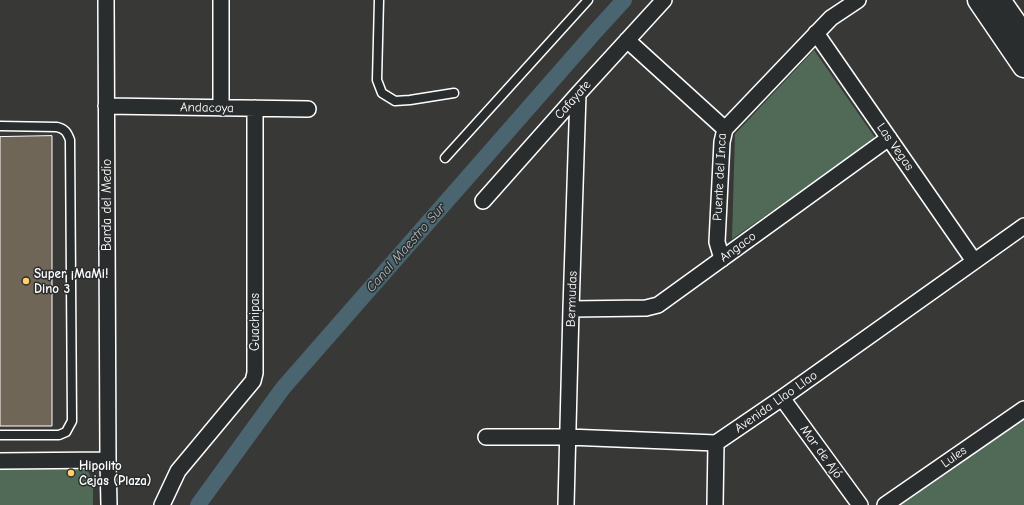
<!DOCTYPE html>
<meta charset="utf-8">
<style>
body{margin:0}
canvas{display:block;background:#383836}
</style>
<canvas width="1024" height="505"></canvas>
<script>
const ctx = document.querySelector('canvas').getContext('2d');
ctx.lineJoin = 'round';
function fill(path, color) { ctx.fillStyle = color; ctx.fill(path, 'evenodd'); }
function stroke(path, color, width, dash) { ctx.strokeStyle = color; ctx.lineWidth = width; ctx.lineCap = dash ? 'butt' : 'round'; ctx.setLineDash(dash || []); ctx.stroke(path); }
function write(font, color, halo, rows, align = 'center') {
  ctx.font = font + ' "Comic Neue",sans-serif'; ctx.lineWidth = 3; ctx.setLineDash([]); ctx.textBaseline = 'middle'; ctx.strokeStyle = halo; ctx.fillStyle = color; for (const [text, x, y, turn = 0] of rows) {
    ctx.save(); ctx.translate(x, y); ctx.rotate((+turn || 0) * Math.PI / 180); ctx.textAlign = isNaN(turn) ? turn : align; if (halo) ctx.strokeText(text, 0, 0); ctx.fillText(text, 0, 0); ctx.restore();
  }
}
fill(new Path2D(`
 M814,50L876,139L732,239L735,134Z
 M1024,420V505H900Z
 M0,467H85C95,480 93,490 93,505H0Z`), '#516a57');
stroke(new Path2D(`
 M198,505L283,388L594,33L624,0`), '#4a656f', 16);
const building = new Path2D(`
 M52,136V426H0V137Z`);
fill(building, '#706657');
stroke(building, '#fff', 1);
const lane = new Path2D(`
 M379,0L377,80L382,93L395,101L410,100L454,93
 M0,126L57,127C65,129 67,132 70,140L72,421L66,432L59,435H0
 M445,158L588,0`);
const street = new Path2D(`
 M106,0L108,460L109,505
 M816,33L974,261
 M627,40L725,129
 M106,106L308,109
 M221,108V0
 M483,201L578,94L664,0
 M722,259L717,242L722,142L725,129L831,18L858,0
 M571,309L646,308L658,305L889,138
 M782,398L860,505
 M486,437H568L716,443L782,398L1024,226
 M0,461L108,460
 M162,505L178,471L253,381L255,373V108
 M566,505L571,309L578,94
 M715,505L716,443
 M885,505L1024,409`);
const primary = new Path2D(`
 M979,0L1024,66
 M999,0L1024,36`);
stroke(lane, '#fff', 11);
stroke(street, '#fff', 18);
stroke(primary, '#fff', 25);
stroke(lane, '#2a2d2e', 8);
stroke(street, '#2a2d2e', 15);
stroke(primary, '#2a2d2e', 22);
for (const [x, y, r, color] of [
 [26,281,4,"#ffd166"],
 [71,473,4,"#ffd166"]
]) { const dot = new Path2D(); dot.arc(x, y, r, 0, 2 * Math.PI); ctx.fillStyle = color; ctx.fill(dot); stroke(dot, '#2a2d2e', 1.5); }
write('13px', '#fff', '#2a2d2e', [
 ["Cafayate",573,100,-48],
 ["Andacoya",207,108,1],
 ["Las Vegas",895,147,55],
 ["Puente del Inca",720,177,-87],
 ["Barda del Medio",107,205,-90],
 ["Angaco",738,247,-36],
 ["Bermudas",572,299,-88],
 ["Guachipas",255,322,-90],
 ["Avenida Llao Llao",776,402,-35],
 ["Mar de Ajó",821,452,54],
 ["Lules",954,457,-35]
]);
write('bold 13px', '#fff', '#2a2d2e', [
 ["Super ¡MaMi!",34,274],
 ["Dino 3",34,289],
 ["Hipolito",79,466],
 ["Cejas (Plaza)",79,481]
], 'left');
write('italic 14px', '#aebabe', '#2a2d2e', [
 ["Canal Maestro Sur",406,248,-49]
]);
</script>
